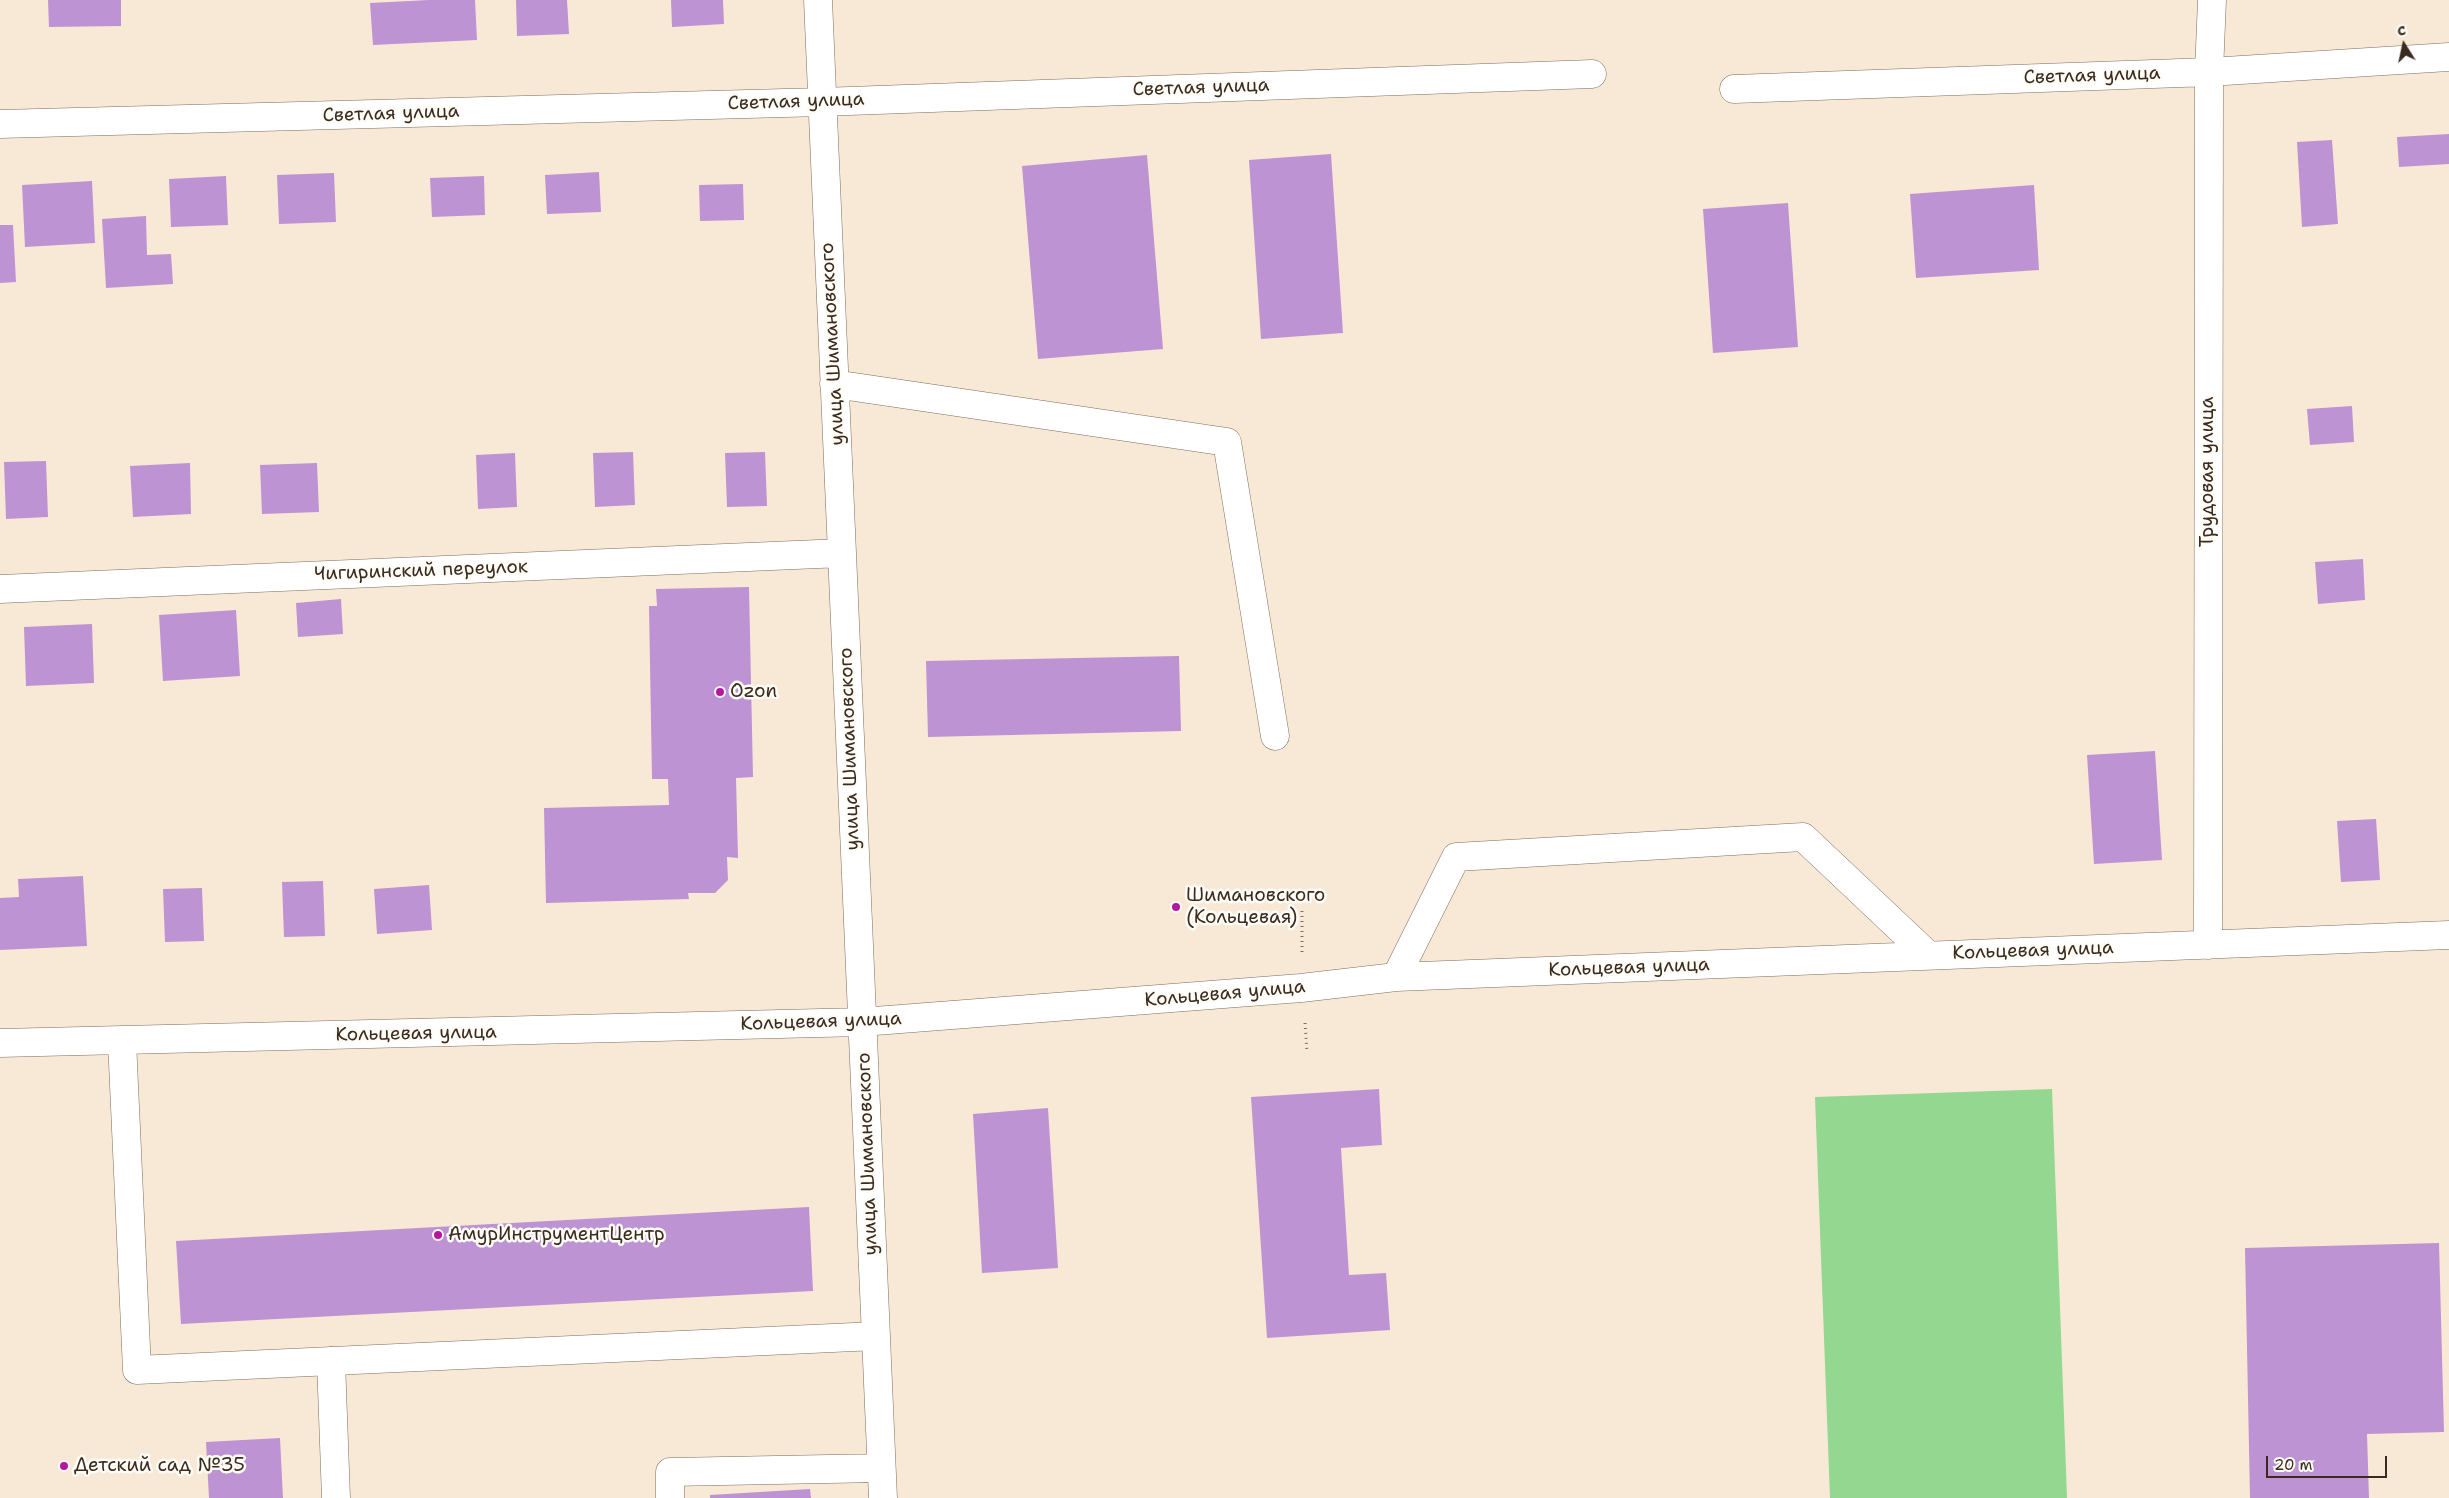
<!DOCTYPE html>
<meta charset="utf-8">
<style>
body{margin:0}
#map{position:relative;width:2449px;height:1498px;overflow:hidden;background:#f8e9d6;font-family:"Shantell Sans",sans-serif}
canvas{display:block}
.north{position:absolute;left:2379px;top:20px;width:50px;height:50px;-webkit-text-stroke:4px #fdfcf7;paint-order:stroke;rotate:350deg;font-size:14px;font-weight:700;line-height:20px;text-align:center;color:#3b2a1e}
.north::after{content:'';display:block;margin:auto;width:18px;height:22px;background:#3b2a1e;clip-path:polygon(50% 0,100% 100%,50% 72%,0 100%)}
.scale{position:absolute;left:2266px;top:1456px;width:121px;height:22px;box-sizing:border-box;border:2px solid #3b2a1e;border-top:0;padding-left:6px;font-size:15px;line-height:18px;white-space:nowrap;color:#3b2a1e;-webkit-text-stroke:4px #fdfcf7;paint-order:stroke}
</style>
<div id="map">
<canvas width="2449" height="1498"></canvas>
<div class="north">С</div>
<div class="scale">20 m</div>
</div>
<script>
const ctx = document.querySelector('canvas').getContext('2d');
ctx.lineJoin = 'round';
function fill(path, color) { ctx.fillStyle = color; ctx.fill(path, 'evenodd'); }
function stroke(path, color, width, dash) { ctx.strokeStyle = color; ctx.lineWidth = width; ctx.lineCap = dash ? 'butt' : 'round'; ctx.setLineDash(dash || []); ctx.stroke(path); }
function write(font, color, halo, rows, align = 'center') {
  ctx.font = font + ' "Shantell Sans",sans-serif'; ctx.lineWidth = 5; ctx.setLineDash([]); ctx.textBaseline = 'middle'; ctx.strokeStyle = halo; ctx.fillStyle = color; for (const [text, x, y, turn = 0] of rows) {
    ctx.save(); ctx.translate(x, y); ctx.rotate((+turn || 0) * Math.PI / 180); ctx.textAlign = isNaN(turn) ? turn : align; if (halo) ctx.strokeText(text, 0, 0); ctx.fillText(text, 0, 0); ctx.restore();
  }
}
fill(new Path2D(`
 M2052,1089L2067,1498H1830L1815,1097Z`), '#93d790');
fill(new Path2D(`
 M48,0H121V26L49,27Z
 M429,0H475L477,40L373,45L370,3Z
 M516,0H567L569,34L517,36Z
 M671,0H723L724,24L672,27Z
 M2449,134V164L2399,167L2397,137Z
 M2332,140L2338,224L2302,227L2297,142Z
 M1331,154L1343,333L1261,339L1249,160Z
 M1147,155L1163,349L1038,359L1022,166Z
 M599,172L601,212L547,214L545,175Z
 M334,173L336,222L279,224L277,175Z
 M226,176L228,225L171,227L169,179Z
 M484,176L485,215L432,217L430,178Z
 M92,181L95,243L25,247L22,185Z
 M743,184L744,220L700,221L699,185Z
 M2034,185L2039,270L1916,278L1910,194Z
 M1788,203L1798,347L1713,353L1703,209Z
 M146,216L147,255L171,254L173,284L106,288L102,219Z
 M0,225H13L16,282L0,283Z
 M2352,406L2354,442L2310,445L2307,409Z
 M633,452L635,505L595,507L593,453Z
 M765,452L767,506L727,507L725,453Z
 M515,453L517,507L478,509L476,455Z
 M46,461L48,517L6,519L4,462Z
 M190,463L191,514L133,517L130,466Z
 M317,463L319,512L262,514L260,465Z
 M2363,559L2365,600L2318,604L2315,562Z
 M749,587L753,777L736,778L738,858L727,857L728,880L715,893H688L689,899L546,903L544,808L669,805L668,779H652L649,606H657L656,589Z
 M341,599L343,634L298,637L296,603Z
 M236,610L240,676L163,681L159,615Z
 M92,624L94,683L26,686L24,627Z
 M1179,656L1181,731L928,737L926,661Z
 M2155,751L2162,860L2094,864L2087,755Z
 M2376,819L2380,880L2341,882L2337,821Z
 M83,876L87,946L0,950V898L19,897L18,879Z
 M323,881L325,936L284,937L282,882Z
 M429,885L432,930L377,934L374,889Z
 M202,888L204,941L165,942L163,889Z
 M1379,1089L1382,1145L1341,1148L1349,1275L1386,1273L1390,1330L1267,1338L1251,1097Z
 M1048,1108L1058,1268L982,1273L973,1114Z
 M809,1207L813,1291L181,1324L176,1241Z
 M2439,1243L2444,1432L2367,1434L2369,1498H2250L2245,1248Z
 M280,1438L283,1498H209L206,1442Z
 M810,1489L811,1498H710V1495Z`), '#bd93d3');
const minor = new Path2D(`
 M818,0L883,1498
 M1734,89L2209,72L2449,57
 M0,124L822,102L1592,74
 M834,384L1227,442L1275,736
 M0,589L842,553
 M2208,945L2209,72L2212,0
 M1396,977L1456,857L1803,837L1928,955
 M122,1041L137,1370L876,1336
 M0,1043L862,1022L1301,988L1396,977L2449,935
 M331,1361L336,1498
 M670,1498V1472L881,1468`);
stroke(minor, '#7d6d5e', 29);
stroke(new Path2D(`
 M1302,952V908
 M1305,1023L1307,1052`), '#7d6d5e', 3, [1, 4]);
stroke(minor, '#fff', 28);
for (const [x, y, r, color] of [
 [720,692,5,"#b5179e"],
 [1176,907,5,"#b5179e"],
 [438,1235,5,"#b5179e"],
 [64,1466,5,"#b5179e"]
]) { const dot = new Path2D(); dot.arc(x, y, r, 0, 2 * Math.PI); ctx.fillStyle = color; ctx.fill(dot); stroke(dot, '#fdfcf7', 2); }
write('19px', '#3b2a1e', '#fdfcf7', [
 ["Светлая улица",2092,76,-2],
 ["Светлая улица",1201,88,-2],
 ["Светлая улица",796,102,-2],
 ["Светлая улица",391,114,-2],
 ["улица Шимановского",833,344,-93],
 ["Трудовая улица",2208,472,-90],
 ["Чигиринский переулок",421,571,-2],
 ["улица Шимановского",850,749,-92],
 ["Кольцевая улица",2033,951,-2],
 ["Кольцевая улица",1629,968,-2],
 ["Кольцевая улица",1225,994,-5],
 ["Кольцевая улица",821,1022,-2],
 ["Кольцевая улица",416,1034,-1],
 ["улица Шимановского",868,1154,-92]
]);
write('19px', '#3b2a1e', '#fdfcf7', [
 ["Ozon",730,692],
 ["Шимановского",1186,896],
 ["(Кольцевая)",1186,918],
 ["АмурИнструментЦентр",448,1235],
 ["Детский сад №35",74,1466]
], 'left');
</script>
